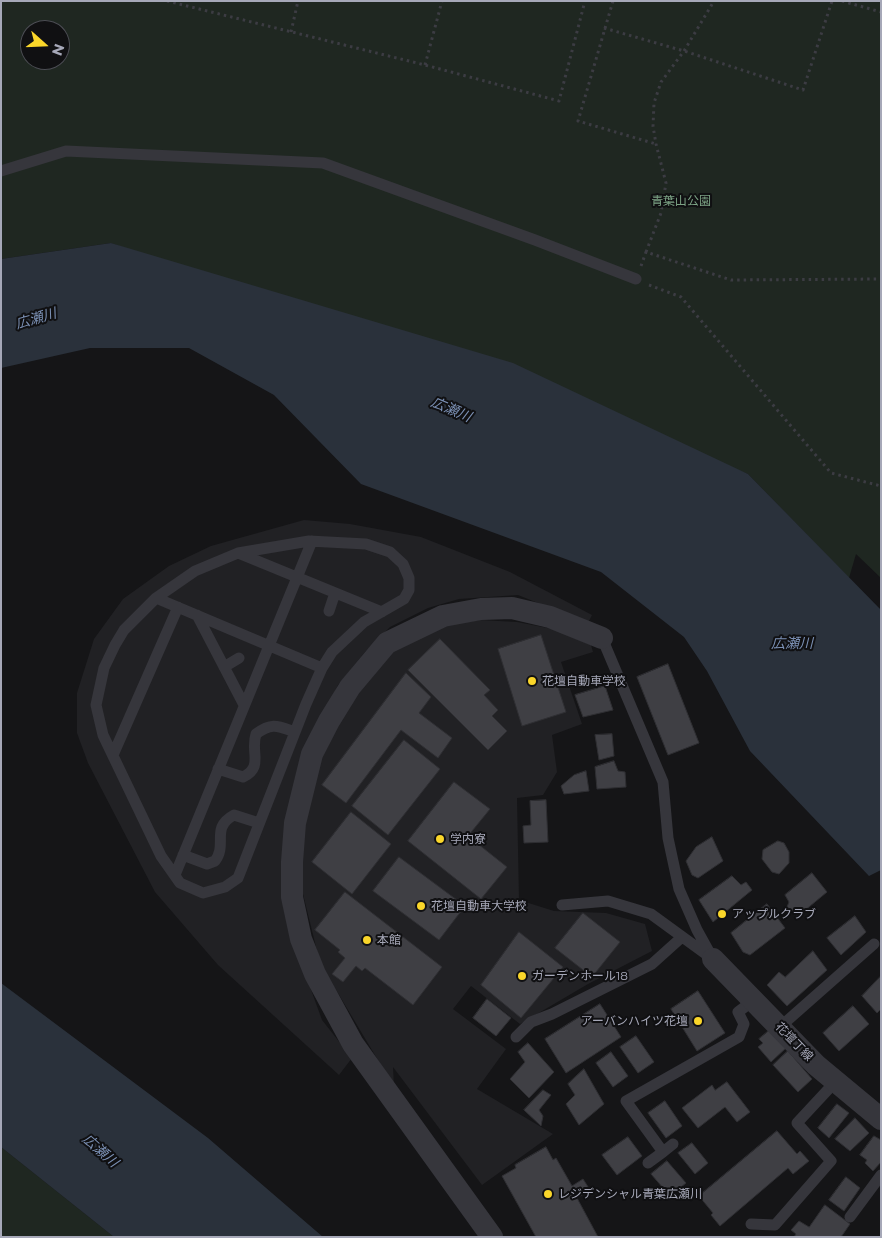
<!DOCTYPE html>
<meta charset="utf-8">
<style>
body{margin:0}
#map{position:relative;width:882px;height:1238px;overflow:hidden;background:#151517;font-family:Montserrat,sans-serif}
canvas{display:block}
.frame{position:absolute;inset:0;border:2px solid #a6a8b8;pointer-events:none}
.north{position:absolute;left:20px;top:20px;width:50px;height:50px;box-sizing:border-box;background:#101012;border:1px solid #4c4d54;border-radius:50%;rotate:110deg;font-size:14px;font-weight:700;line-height:20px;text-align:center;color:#a6a8b8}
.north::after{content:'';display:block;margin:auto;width:18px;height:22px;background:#fad62a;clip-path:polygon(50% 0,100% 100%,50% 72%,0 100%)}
</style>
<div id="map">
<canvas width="882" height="1238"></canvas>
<div class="frame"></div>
<div class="north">N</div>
</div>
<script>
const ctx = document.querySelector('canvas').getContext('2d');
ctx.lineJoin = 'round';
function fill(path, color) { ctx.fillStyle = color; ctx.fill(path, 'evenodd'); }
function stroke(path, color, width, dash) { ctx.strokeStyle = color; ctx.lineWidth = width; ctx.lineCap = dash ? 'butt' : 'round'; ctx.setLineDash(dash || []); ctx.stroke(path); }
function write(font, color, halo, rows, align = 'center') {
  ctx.font = font + ' Montserrat,"Noto Sans JP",sans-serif'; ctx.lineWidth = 4; ctx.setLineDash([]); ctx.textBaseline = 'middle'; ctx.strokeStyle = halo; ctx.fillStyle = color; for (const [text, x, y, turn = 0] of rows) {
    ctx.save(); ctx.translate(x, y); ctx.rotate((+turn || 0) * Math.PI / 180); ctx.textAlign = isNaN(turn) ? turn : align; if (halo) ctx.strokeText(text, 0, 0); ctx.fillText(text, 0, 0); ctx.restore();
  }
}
fill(new Path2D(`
 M304,520L350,524L421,537L510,572L592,615L588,623L518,595L459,599L428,608L390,627L365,652L338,685L299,771L297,951L322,1020L352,1058L339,1075L218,965L155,892L88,763L77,733V693L94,639L123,599L169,566L211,546Z
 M480,620L517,622L553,629L591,645L593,652L561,662L582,724L552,735L557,772L543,795L517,798L519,900L554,911L606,913L645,924L652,951L588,984L520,1024L471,986L453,1009L506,1049L477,1089L553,1134L482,1185L393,1067L394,1087L320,963L303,894L300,832L317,757L352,697L393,649L441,626Z`), '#212124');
fill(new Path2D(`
 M1,1H881V578L856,554L849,578L748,474L111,243L1,259ZM30,30H60V60H30Z
 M1,1147L114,1237H1Z`), '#1f2721');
fill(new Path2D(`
 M111,243L513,363L748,474L881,610V870L869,876L750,751L707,671L684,637L601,572L361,484L274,395L189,348H90L1,368V259Z
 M1,983L208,1138L323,1237H114L1,1147Z`), '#2a313b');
const building = new Path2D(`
 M541,635L566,712L522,726L498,649Z
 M440,639L490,690L484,695L498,710L492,716L507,731L488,750L408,670Z
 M668,664L699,743L668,755L637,677Z
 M406,673L431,697L419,713L452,738L438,758L401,730L346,803L322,785Z
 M605,686L613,710L583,717L575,695Z
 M612,734L614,756L599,760L595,735Z
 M404,740L440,769L388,835L352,806Z
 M614,761L618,771L625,772L626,787L597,789L595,767Z
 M586,771L589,791L564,794L561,786L574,775Z
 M454,782L490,809L468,836L507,867L481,899L408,841Z
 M546,800L548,842L524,843L523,826L531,825L530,801Z
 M351,812L391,844L352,894L312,862Z
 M712,837L723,861L698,878L692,875L686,861L696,847Z
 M778,841L784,843L789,852V863L779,874L772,872L762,859L763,850Z
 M399,857L465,906L439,940L373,891Z
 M812,873L827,892L798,916L787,907L789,902L785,895Z
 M732,876L741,885L746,882L752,890L713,922L699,900Z
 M345,892L442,967L413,1005L365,968L362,971L356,966L343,982L332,974L345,958L338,952L340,950L315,930Z
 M767,904L785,928L750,955L743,952L731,933Z
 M583,913L620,942L592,977L555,948Z
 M855,916L866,932L841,955L827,938Z
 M519,932L563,967L521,1018L481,985Z
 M813,951L827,970L787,1006L767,985L779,972L785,977Z
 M881,976V1009L877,1013L862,996Z
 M698,991L725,1033L697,1051L671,1009Z
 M487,999L511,1018L496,1036L473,1018Z
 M600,1004L621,1037L566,1073L545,1039Z
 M853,1006L869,1024L839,1051L823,1033Z
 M771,1029L787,1047L771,1062L758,1047L763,1043L759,1039Z
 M636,1036L654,1062L638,1073L620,1047Z
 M528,1043L554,1072L529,1098L510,1079L525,1062L518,1052Z
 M788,1051L812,1079L798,1092L773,1065Z
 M611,1052L628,1076L613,1087L596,1063Z
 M584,1069L604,1104L579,1125L566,1104L575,1095L568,1084Z
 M727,1082L750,1112L737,1122L725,1107L698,1128L682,1108L712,1085L715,1090Z
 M543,1090L551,1095L539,1110L543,1116L541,1126L524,1110Z
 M665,1101L682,1126L666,1138L648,1113Z
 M837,1104L849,1113L829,1138L818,1128Z
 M855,1118L869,1133L850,1151L835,1139Z
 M777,1131L797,1154L800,1151L809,1161L793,1174L788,1168L720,1226L711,1215L713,1213L699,1196Z
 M874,1136L881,1140V1162L873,1171L865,1163L867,1160L860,1155Z
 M628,1137L642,1156L617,1175L602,1155Z
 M692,1143L708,1163L695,1174L678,1153Z
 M546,1147L553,1160L556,1158L572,1186L583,1179L590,1190L577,1198L598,1237H536L502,1176L516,1168L515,1165Z
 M667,1161L686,1183L670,1196L651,1174Z
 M846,1177L860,1188L844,1211L829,1200Z
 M825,1205L850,1224L841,1237H794L796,1234L791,1230L799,1221L809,1227Z`);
fill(building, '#3f3f44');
stroke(building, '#2f2f33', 1);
stroke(new Path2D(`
 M167,1L425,65L559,101L585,1
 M613,1L578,121L656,144
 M842,1L881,12
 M604,28L684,51L803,90L832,1
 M291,32L298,1
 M425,65L442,1
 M646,252L661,213L666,183L656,144L653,126L654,103L661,82L684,51L714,1
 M641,266L646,252L731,280L881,279
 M649,285L681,297L831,473L881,486`), '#3c3c43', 3, [2.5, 4]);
stroke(new Path2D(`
 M1,171L66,151L323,163L535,240L636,279
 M309,541L366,544L390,552L403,564L409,578V590L404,599L364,622L332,652L322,668L306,704L238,878L225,887L203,893L180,883L161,856L103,735L96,705L104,668L115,645L124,630L156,598L195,571L238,553Z
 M238,553L382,612
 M156,598L322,668
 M329,611L335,593
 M197,615L244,705
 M602,638L663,782L668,838L679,889L697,930L713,959
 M224,667L239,658
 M113,755L178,607
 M218,769L243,777C264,767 250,752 256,734C272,722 278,726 295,732
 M183,855L207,864L215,861C228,844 210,828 234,815L259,823
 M175,875L312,541
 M562,905L608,901L651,914L710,957
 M780,1027L874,944
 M516,1037L531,1022L552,1014L652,964L682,937
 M673,1144L663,1152L626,1101L739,1037L744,1024L738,1012L754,1000
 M648,1163L663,1152
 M850,1217L881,1175
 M751,1224L775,1225L831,1161L797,1123L836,1081`), '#36363c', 11);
stroke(new Path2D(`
 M713,959L816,1065L881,1119
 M492,1237L353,1044L315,974L301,939L292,897V862L295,823L312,754L329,721L350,687L387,643L443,616L481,609L512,608L550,617L602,638`), '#36363c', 22);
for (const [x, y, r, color] of [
 [532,681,5,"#fad62a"],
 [440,839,5,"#fad62a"],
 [421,906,5,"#fad62a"],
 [722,914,5,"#fad62a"],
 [367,940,5,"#fad62a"],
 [522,976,5,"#fad62a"],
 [698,1021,5,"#fad62a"],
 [548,1194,5,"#fad62a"]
]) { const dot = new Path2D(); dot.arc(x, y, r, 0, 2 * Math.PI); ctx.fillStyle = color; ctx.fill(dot); stroke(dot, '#101012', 2); }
write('12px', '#7ca385', '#101012', [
 ["青葉山公園",681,201]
]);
write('12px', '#a6a8b8', '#101012', [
 ["花壇自動車学校",542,681],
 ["学内寮",450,839],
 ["花壇自動車大学校",431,906],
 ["アップルクラブ",732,914],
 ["本館",377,940],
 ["ガーデンホール18",532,976],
 ["アーバンハイツ花壇",688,1021,"right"],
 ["レジデンシャル青葉広瀬川",558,1194]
], 'left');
write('12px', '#a6a8b8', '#101012', [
 ["花壇丁線",794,1042,46]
]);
write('italic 14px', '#7b90b4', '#101012', [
 ["広瀬川",36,319,-16],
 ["広瀬川",451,410,23],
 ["広瀬川",792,644],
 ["広瀬川",100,1151,41]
]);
</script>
